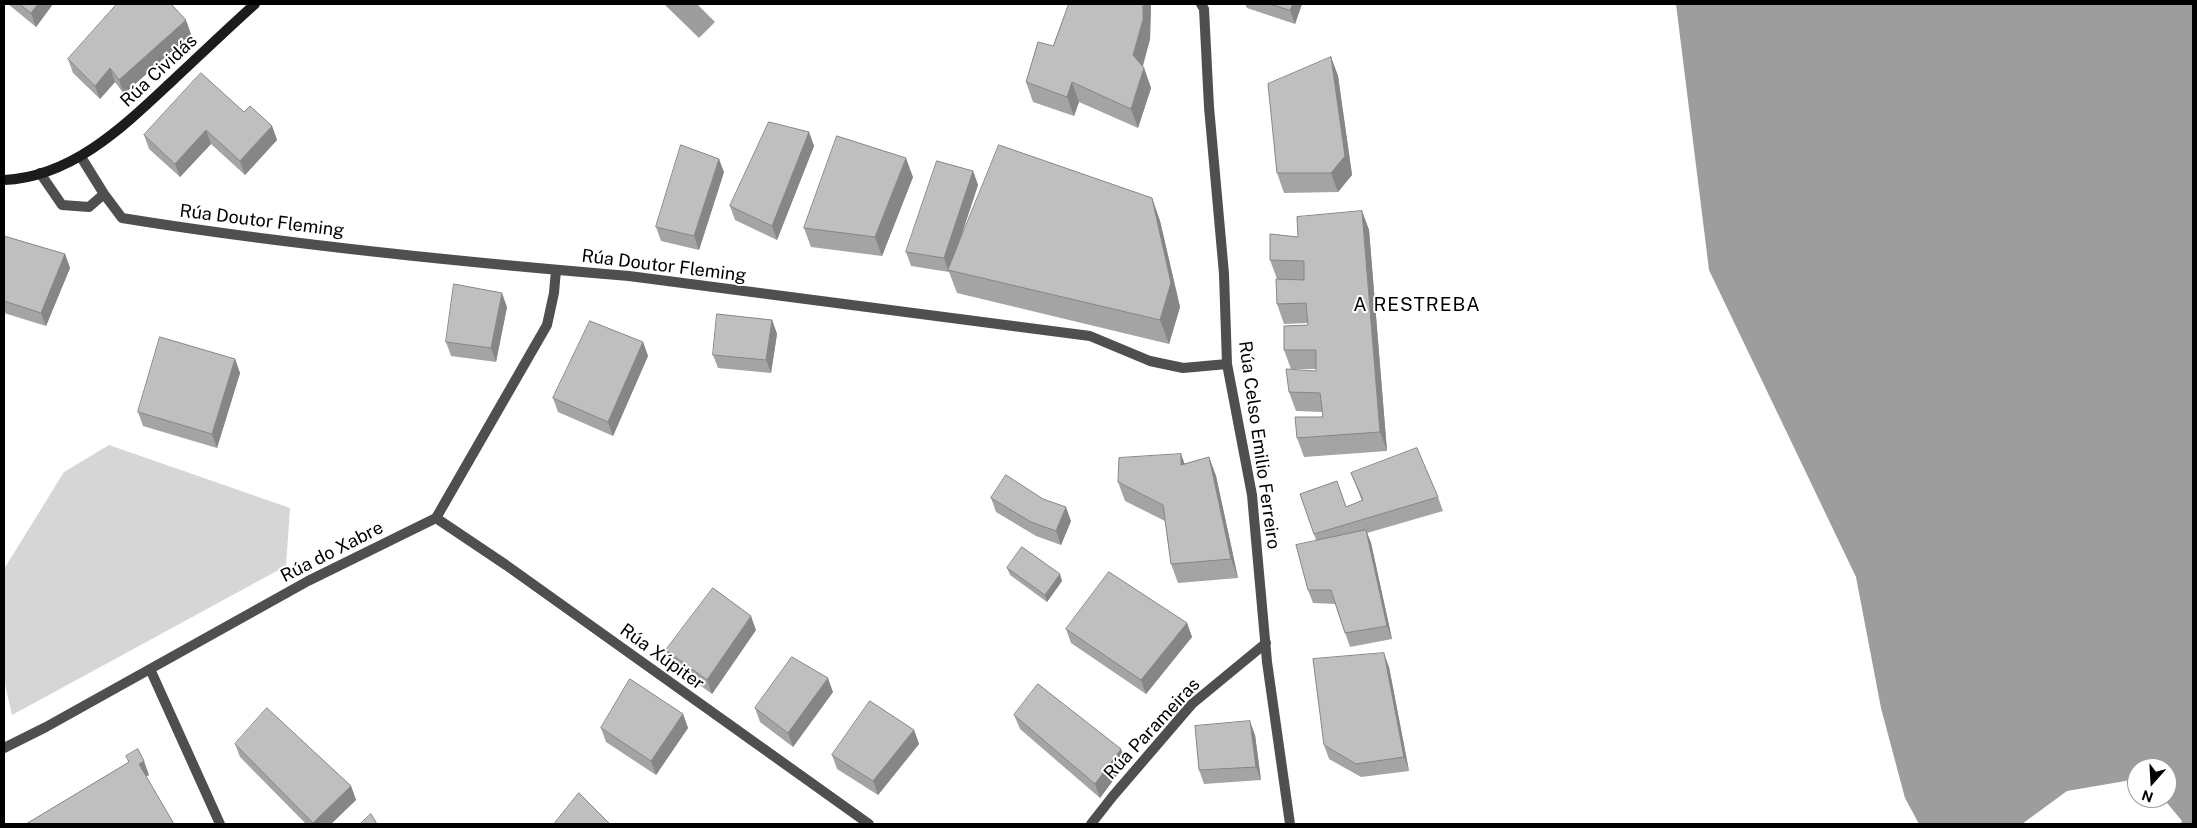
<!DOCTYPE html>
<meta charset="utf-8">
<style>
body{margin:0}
#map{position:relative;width:2197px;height:828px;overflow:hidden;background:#fff;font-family:"Public Sans",sans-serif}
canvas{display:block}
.frame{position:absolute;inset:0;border:5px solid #000;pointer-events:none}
.north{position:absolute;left:2127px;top:758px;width:50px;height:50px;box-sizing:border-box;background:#fff;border:1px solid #999;border-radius:50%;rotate:199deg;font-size:14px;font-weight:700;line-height:20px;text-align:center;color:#000}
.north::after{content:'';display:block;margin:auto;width:18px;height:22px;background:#000;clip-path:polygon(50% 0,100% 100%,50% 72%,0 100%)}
</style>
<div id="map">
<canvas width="2197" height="828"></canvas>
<div class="frame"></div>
<div class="north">N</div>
</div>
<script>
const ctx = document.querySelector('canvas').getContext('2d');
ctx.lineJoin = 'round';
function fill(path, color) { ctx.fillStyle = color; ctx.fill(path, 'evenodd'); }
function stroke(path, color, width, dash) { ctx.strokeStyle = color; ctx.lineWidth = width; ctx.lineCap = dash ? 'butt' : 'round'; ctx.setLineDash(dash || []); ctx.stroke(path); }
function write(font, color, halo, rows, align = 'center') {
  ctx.font = font + ' "Public Sans",sans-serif'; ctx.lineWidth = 4; ctx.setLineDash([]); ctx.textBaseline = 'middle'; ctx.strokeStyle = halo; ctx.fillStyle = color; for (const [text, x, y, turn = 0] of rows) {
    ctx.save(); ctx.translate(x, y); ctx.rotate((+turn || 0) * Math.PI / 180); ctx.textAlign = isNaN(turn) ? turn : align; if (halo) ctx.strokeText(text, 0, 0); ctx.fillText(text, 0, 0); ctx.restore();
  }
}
fill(new Path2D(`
 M109,445L290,508L286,566L12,715L4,680V569L64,472Z`), '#d6d6d6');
fill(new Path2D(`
 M664,4H697L715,22L699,38Z
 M1676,4H2193V824H2180L2182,821L2163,798H2167V768H2137V779L2067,791L2022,824H1919L1905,798L1881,708L1856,577L1709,270Z`), '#9d9d9d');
stroke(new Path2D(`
 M1201,4L1204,9L1209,107L1224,274L1227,364L1252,495L1267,662L1290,824
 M40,173L62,205L89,207L104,194L81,157
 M104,194L122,218C288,245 460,262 629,276L1090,336L1150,361L1183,368L1227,364
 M436,518L506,565L869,824
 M150,669L220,824
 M4,748L46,727L308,581L436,518L547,325L554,293L556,270
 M1091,824L1113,796L1192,704L1266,643`), '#4f4f4f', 10);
stroke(new Path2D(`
 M4,180C71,177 122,128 169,84C197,58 226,30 255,4`), '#1c1c1c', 10);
fill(new Path2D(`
 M8,4H53L36,27Z
 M1069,4H1151L1150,39L1143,66L1144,68L1151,88L1138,128L1079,102L1074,116L1033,102L1026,82L1053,46Z
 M1245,4H1302L1295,24L1247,8Z
 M191,34L124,94L115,82L100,99L73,73L68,59Z
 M1331,57L1338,76L1352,175L1338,192L1284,193L1277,173Z
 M244,112L272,126L277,140L245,175L211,144L180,177L149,149L144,135Z
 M809,132L814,146L777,240L735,220L730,206Z
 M973,171L978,185L955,254L1152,198L1160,221L1180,307L1169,344L957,293L949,272L911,266L906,252Z
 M724,172L699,250L661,241L656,227Z
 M913,177L882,256L811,247L804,228Z
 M1362,211L1369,230L1387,451L1304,457L1297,438L1323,417L1322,412L1296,411L1289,392L1316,371V369H1291L1284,350L1308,325V323L1284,324L1277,304V279L1270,260L1298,237Z
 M4,236L65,254L70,268L46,326L4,313Z
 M507,307L496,362L451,356L446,342Z
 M772,320L777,334L771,373L718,368L713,355Z
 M643,342L648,356L613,436L558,412L553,398Z
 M235,359L240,373L217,448L143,426L138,412Z
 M1209,457L1216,476L1238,578L1178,583L1171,564L1165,521L1125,501L1118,482Z
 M1351,473L1438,497L1443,511L1367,533L1371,543L1392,639L1350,647L1335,604L1313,603L1308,590L1316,540L1300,494L1346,507L1362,501Z
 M991,498L1071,521L1061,545L1036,536L996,512Z
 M1007,568L1062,581L1047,602L1010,575Z
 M1187,623L1192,637L1146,694L1071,643L1066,629Z
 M756,630L712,694L671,664L666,650Z
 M1389,667L1409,771L1361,777L1329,759L1324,745Z
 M833,692L793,747L760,722L755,708Z
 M683,714L688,728L656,775L606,742L601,728Z
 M1014,715L1121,749L1126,763L1100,798L1020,729Z
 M914,730L919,744L878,795L837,769L832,755Z
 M1255,735L1261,780L1204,784L1199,770Z
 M235,744L351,786L356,800L331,824H306L240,757Z`), '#a4a4a4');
fill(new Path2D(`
 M38,4H53L36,27L31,13Z
 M1143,4H1151L1150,39L1140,75L1133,55Z
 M1293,4H1302L1295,24L1290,10Z
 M186,20L191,34L124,94L119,80Z
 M1331,57L1338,76L1352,175L1338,192L1331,173Z
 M110,68L115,82L100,99L95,86Z
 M1144,68L1151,88L1138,128L1131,109Z
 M1072,82L1079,102L1074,116L1067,97Z
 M272,126L277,140L245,175L240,161Z
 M206,130L211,144L180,177L175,164Z
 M809,132L814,146L777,240L772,226Z
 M906,158L913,177L882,256L875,237Z
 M719,159L724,172L699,250L694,236Z
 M973,171L978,185L950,270H948L949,272L944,258Z
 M1152,198L1160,221L1180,307L1169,344L1160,320Z
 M1362,211L1369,230L1387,451L1380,432Z
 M65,254L70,268L46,326L41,313Z
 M502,293L507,307L496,362L491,348Z
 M772,320L777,334L771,373L766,360Z
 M643,342L648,356L613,436L608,422Z
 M235,359L240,373L217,448L212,434Z
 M1181,454L1188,473L1181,465Z
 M1209,457L1216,476L1238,578L1231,559Z
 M1066,507L1071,521L1061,545L1056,531Z
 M1366,530L1371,543L1392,639L1387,626Z
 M1060,574L1062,581L1047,602L1045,595Z
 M751,616L756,630L712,694L707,680Z
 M1187,623L1192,637L1146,694L1141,680Z
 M1384,653L1389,667L1409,771L1404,757Z
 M828,678L833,692L793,747L788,733Z
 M683,714L688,728L656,775L651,761Z
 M1250,721L1255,735L1261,780L1256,767Z
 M914,730L919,744L878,795L873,781Z
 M1121,749L1126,763L1100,798L1095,784Z
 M144,761L149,775L144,778L139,764Z
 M351,786L356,800L331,824H313V823Z`), '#868686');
const building = new Path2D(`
 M20,4H38L31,13Z
 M117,4H171L186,20L119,80L110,68L95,86L68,59Z
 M1069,4H1143V20L1133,55L1144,68L1131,109L1072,82L1067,97L1026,82L1038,42L1053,46Z
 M1270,4H1293L1290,10Z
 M1331,57L1345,156L1331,173H1277L1268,84Z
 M201,73L244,112L250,106L272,126L240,161L206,130L175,164L144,135Z
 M769,122L809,132L772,226L730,206Z
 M837,136L906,158L875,237L804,228Z
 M681,145L719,159L694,236L656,227Z
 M999,145L1152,198L1171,283L1160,320L948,270Z
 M937,161L973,171L944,258L906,252Z
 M1362,211L1380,432L1297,438L1295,417H1323L1320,393L1289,392L1286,369L1316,371V350H1284V326L1308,325L1306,303L1277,304L1276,279L1304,280V261L1270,260V234L1298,237L1297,217Z
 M4,236L65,254L41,313L4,301Z
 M454,284L502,293L491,348L446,342Z
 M717,314L772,320L766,360L713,355Z
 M590,321L643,342L608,422L553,398Z
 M160,337L235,359L212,434L138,412Z
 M1417,448L1438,497L1314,534L1300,494L1337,481L1346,507L1363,500L1351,473Z
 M1181,454V465L1209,457L1231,559L1171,564L1163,505L1118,482L1119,458Z
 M1006,475L1043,499L1066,507L1056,531L1031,522L991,498Z
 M1366,530L1387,626L1345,633L1331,590H1308L1296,545Z
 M1022,547L1060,574L1045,595L1007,568Z
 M1109,572L1187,623L1141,680L1066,629Z
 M713,588L751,616L707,680L666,650Z
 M1384,653L1404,757L1356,764L1324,745L1313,659Z
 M792,657L828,678L788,733L755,708Z
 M630,679L683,714L651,761L601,728Z
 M1038,684L1121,749L1095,784L1014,715Z
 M870,701L914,730L873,781L832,755Z
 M267,708L351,786L313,823L235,744Z
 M1250,721L1256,767L1199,770L1195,726Z
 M138,749L144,761L139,764L174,824H26L129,762L126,756Z
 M579,793L610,824H554Z
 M371,814L377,824H360Z`);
fill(building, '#bfbfbf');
stroke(building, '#868686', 1);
write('18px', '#000', '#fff', [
 ["Rúa Cividás",159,71,-43],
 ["Rúa Doutor Fleming",262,221,7],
 ["Rúa Doutor Fleming",664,266,7],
 ["Rúa Celso Emilio Ferreiro",1259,445,82],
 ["Rúa do Xabre",332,552,-27],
 ["Rúa Xúpiter",662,657,36],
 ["Rúa Parameiras",1152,729,-47]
]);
ctx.letterSpacing = '1px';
write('19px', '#000', '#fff', [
 ["A RESTREBA",1417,305]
]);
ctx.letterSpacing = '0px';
</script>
